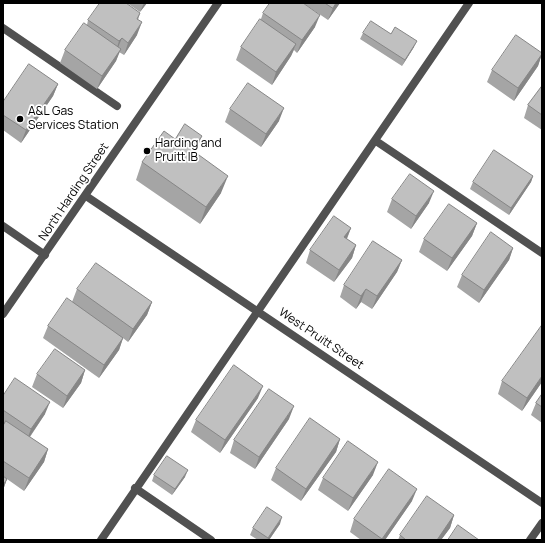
<!DOCTYPE html>
<style>
body{margin:0}
#map{position:relative;width:545px;height:543px;overflow:hidden;background:#fff;font-family:Manrope,sans-serif}
canvas{display:block}
.frame{position:absolute;inset:0;border:4px solid #000;pointer-events:none}
</style>
<div id="map">
<canvas width="545" height="543"></canvas>
<div class="frame"></div>
</div>
<script>
const ctx = document.querySelector('canvas').getContext('2d');
ctx.lineJoin = 'round';
function stroke(path, color, width, dash) { ctx.strokeStyle = color; ctx.lineWidth = width; ctx.lineCap = dash ? 'butt' : 'round'; ctx.setLineDash(dash || []); ctx.stroke(path); }
function fill(path, color) { ctx.fillStyle = color; ctx.fill(path, 'evenodd'); }
function write(font, color, halo, rows, align = 'center') {
  ctx.font = font + ' Manrope,sans-serif'; ctx.lineWidth = 3.5; ctx.setLineDash([]); ctx.textBaseline = 'middle'; ctx.strokeStyle = halo; ctx.fillStyle = color; for (const [text, x, y, turn = 0] of rows) {
    ctx.save(); ctx.translate(x, y); ctx.rotate((+turn || 0) * Math.PI / 180); ctx.textAlign = isNaN(turn) ? turn : align; if (halo) ctx.strokeText(text, 0, 0); ctx.fillText(text, 0, 0); ctx.restore();
  }
}
stroke(new Path2D(`
 M3,28L117,106
 M376,141L542,253
 M135,488L211,540
 M101,540L469,3`), '#515151', 8);
stroke(new Path2D(`
 M86,196L542,503
 M3,226L45,255
 M530,540L542,523`), '#515151', 8);
stroke(new Path2D(`
 M3,314L218,3`), '#515151', 8);
fill(new Path2D(`
 M127,3H147L140,12Z
 M303,3H340L328,20Z
 M140,13L138,20L137,35L124,55L119,52L116,61L97,89L60,63L65,50L87,25L88,20Z
 M263,13L315,27L297,53L294,50L291,56L272,85L236,60L241,47L261,19Z
 M363,33L391,34L414,47L402,66L360,39Z
 M542,53L538,66L514,101L487,82L492,70Z
 M58,84L53,96L21,143L3,130V102Z
 M542,86V130L524,118L528,105Z
 M230,109L279,121L261,147L225,122Z
 M196,153L221,193L200,224L136,180L142,162Z
 M533,176L531,182L509,215L470,189L473,182Z
 M392,199L429,203L411,229L387,212Z
 M477,223L472,236L447,271L419,252L424,239Z
 M351,228L347,239L356,245L352,258L334,282L306,263L310,250Z
 M513,248L509,260L479,303L457,287L462,275Z
 M402,260L397,272L372,309L361,302L356,309L340,297L344,285Z
 M77,289L152,302L147,315L128,342L123,338L119,350L99,378L43,338L48,326L72,302Z
 M85,370L81,383L63,408L32,387L37,374Z
 M502,381L542,382L522,411L498,394Z
 M542,394V423L531,415L536,403Z
 M3,396L45,414L30,437L48,449L44,462L24,491L7,479L3,490Z
 M258,398L220,453L191,432L196,420Z
 M289,419L255,469L230,453L234,440Z
 M340,439L336,452L301,501L271,480L276,468Z
 M154,475L185,477L172,495L152,481Z
 M373,475L348,511L318,490L323,478Z
 M412,501L385,540H361L350,532L354,519Z
 M454,515L450,528L441,540H398L400,535Z
 M280,524L269,540H258L250,535L253,528Z`), '#a5a5a5');
fill(new Path2D(`
 M144,3H147L140,12Z
 M336,3H340L328,20L333,8Z
 M320,15L315,27L297,53L302,40Z
 M142,22L137,35L124,55L128,43Z
 M122,38L117,50L115,54L119,41Z
 M417,41L414,47L402,66L405,60Z
 M296,44L291,56L272,85L276,72Z
 M121,49L116,61L97,89L102,76Z
 M542,54L538,66L514,101L518,88Z
 M58,84L53,96L21,143L26,130Z
 M284,108L279,121L261,147L266,134Z
 M202,136L195,153L192,150Z
 M228,176L221,193L200,224L206,207Z
 M533,176L531,182L509,215L511,208Z
 M434,191L429,203L411,229L416,216Z
 M477,223L472,236L447,271L452,258Z
 M351,228L346,240L344,237Z
 M356,245L352,258L334,282L339,270Z
 M513,248L509,260L479,303L484,290Z
 M402,260L397,272L372,309L377,296Z
 M366,289L361,302L356,309L361,296Z
 M152,302L147,315L128,342L133,329Z
 M123,338L119,350L99,378L104,365Z
 M85,370L81,383L63,408L67,396Z
 M542,376V382L522,411L527,398Z
 M263,386L258,398L220,453L225,440Z
 M50,402L45,414L26,442L31,429Z
 M294,406L289,419L255,469L259,457Z
 M340,439L336,452L301,501L306,489Z
 M48,449L44,462L24,491L29,478Z
 M378,462L373,475L348,511L353,498Z
 M188,470L185,477L172,495L175,489Z
 M7,479L3,490V485Z
 M417,489L412,501L385,540H381Z
 M454,515L450,528L441,540H437Z
 M282,517L280,524L269,540H267Z`), '#868686');
const building = new Path2D(`
 M100,3H126L140,13L137,19L142,22L128,43L122,38L119,41L88,20Z
 M270,3H303L320,15L302,40L263,13Z
 M325,3H336L333,8Z
 M260,19L296,44L276,72L241,47Z
 M371,21L391,34L395,27L417,41L405,60L363,33Z
 M84,23L121,49L102,76L65,50Z
 M516,35L542,53V54L518,88L492,70Z
 M29,64L58,84L26,130L3,115V102Z
 M248,83L284,108L266,134L230,109Z
 M542,86V115L528,105Z
 M185,124L202,136L192,150L228,176L206,207L142,162L164,131L175,139Z
 M494,150L533,176L511,208L473,182Z
 M410,174L434,191L416,216L392,199Z
 M449,204L477,223L452,258L424,239Z
 M334,216L351,228L344,237L356,245L339,270L310,250Z
 M491,232L513,248L484,290L462,275Z
 M373,241L402,260L377,296L366,289L361,296L344,285Z
 M96,263L152,302L133,329L77,289Z
 M67,298L123,338L104,365L48,326Z
 M542,325V376L527,398L502,381Z
 M55,349L85,370L67,396L37,374Z
 M234,365L263,386L225,440L196,420Z
 M15,378L50,402L31,429L3,410V396Z
 M269,389L294,406L259,457L234,440Z
 M542,394V407L536,403Z
 M310,418L340,439L306,489L276,468Z
 M6,421L48,449L29,478L3,461V426Z
 M348,441L378,462L353,498L323,478Z
 M167,456L188,470L175,489L154,475Z
 M389,469L417,489L382,539L354,519Z
 M3,476L7,479L3,485Z
 M427,496L454,515L437,540H406L400,535Z
 M267,507L282,517L268,538L253,528Z
 M458,525L479,540H448Z`);
fill(building, '#c0c0c0');
stroke(building, '#868686', 1);
for (const [x, y, r, color] of [
 [20,119,4,"#000"],
 [147,151,4,"#000"]
]) { const dot = new Path2D(); dot.arc(x, y, r, 0, 2 * Math.PI); ctx.fillStyle = color; ctx.fill(dot); stroke(dot, '#fff', 1.5); }
write('12px', '#000', '#fff', [
 ["A&L Gas",28,112],
 ["Services Station",28,126],
 ["Harding and",155,144],
 ["Pruitt IB",155,158]
], 'left');
write('12px', '#000', '#fff', [
 ["North Harding Street",74,192,-56],
 ["West Pruitt Street",321,339,34]
]);
</script>
